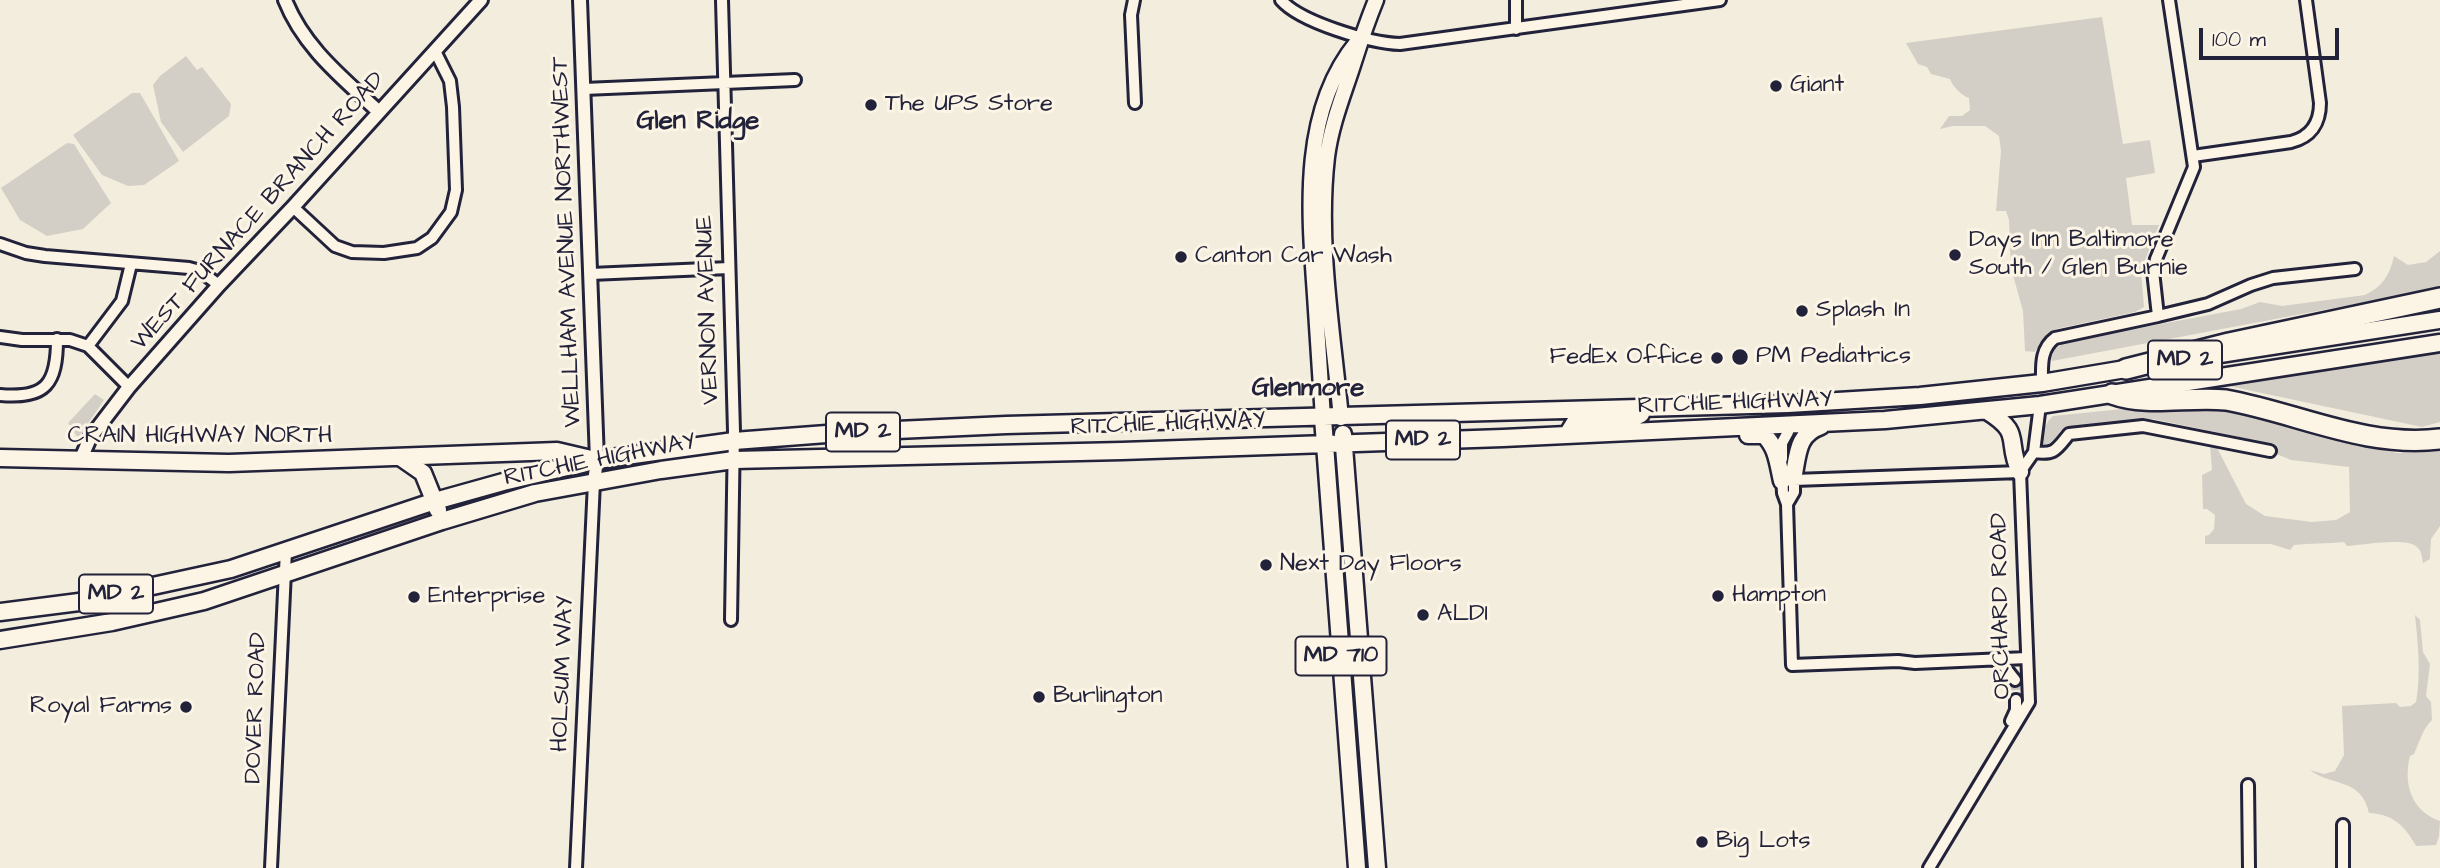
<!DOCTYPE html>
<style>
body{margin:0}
#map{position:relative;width:2440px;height:868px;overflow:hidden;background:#f3edde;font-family:"Architects Daughter",sans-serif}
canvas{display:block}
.scale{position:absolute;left:2199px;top:28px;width:140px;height:32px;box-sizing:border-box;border:4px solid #22223b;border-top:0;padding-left:9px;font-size:21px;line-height:24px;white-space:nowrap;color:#22223b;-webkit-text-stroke:5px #fcf5e5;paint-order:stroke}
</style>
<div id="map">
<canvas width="2440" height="868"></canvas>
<div class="scale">100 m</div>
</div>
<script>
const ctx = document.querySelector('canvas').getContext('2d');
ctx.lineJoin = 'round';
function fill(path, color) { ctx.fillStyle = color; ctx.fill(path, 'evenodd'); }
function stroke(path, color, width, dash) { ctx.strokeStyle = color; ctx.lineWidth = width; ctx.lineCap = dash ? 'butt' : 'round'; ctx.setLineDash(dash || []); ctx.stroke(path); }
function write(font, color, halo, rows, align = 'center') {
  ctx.font = font + ' "Architects Daughter",sans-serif'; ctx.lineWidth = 6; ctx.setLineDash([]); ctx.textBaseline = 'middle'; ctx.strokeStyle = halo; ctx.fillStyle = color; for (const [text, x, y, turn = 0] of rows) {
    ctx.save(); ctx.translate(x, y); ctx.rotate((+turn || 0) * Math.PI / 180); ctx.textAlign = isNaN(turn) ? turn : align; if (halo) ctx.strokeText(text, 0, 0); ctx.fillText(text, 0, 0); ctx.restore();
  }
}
fill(new Path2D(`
 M2102,17L2123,144L2150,140L2155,173L2126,178L2132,225H2159L2141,270L2144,307L2135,312L2056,329L2041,341L2035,352L2025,351L2023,311L2011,268L2009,220L2006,211H1996L2001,151L1999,136L1985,126H1953L1940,129L1949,116H1962L1970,110L1969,98C1961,95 1953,87 1950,79L1931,74L1927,67L1918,64L1906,43Z
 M186,56L197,70L202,67L231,104L229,116L183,152L161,122L153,85L160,76Z
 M132,93H140L179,161L144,185L128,186L102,175L73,135Z
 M67,143L74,144L111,203L83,229L47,236L20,220L1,188Z
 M2440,251V288L2052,361L2051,358L2055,349L2065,342L2241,309L2260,302L2282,306L2365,295C2382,287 2390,275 2394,256L2408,265L2426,262Z
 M2440,353V422L2422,427L2224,385Z
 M95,394L104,400L78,438L68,423Z
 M2212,407L2397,453H2417L2440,448V526L2431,539L2430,559L2423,563C2422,558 2422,551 2417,547C2407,537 2363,545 2347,546L2344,542C2327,544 2311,543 2294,545L2290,550L2271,544H2205V536L2209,535L2214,529L2215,515L2207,509H2203L2202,475L2212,470L2210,445L2214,442L2246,504L2265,516L2312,522L2336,520L2350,512L2349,467L2291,460L2274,453L2268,443L2153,419L2065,429L2060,431L2053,449L2043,451C2043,438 2042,425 2053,416L2132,408Z
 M2415,615L2420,620L2423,652L2430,664L2426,696L2431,702L2432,720C2422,730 2420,741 2414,754L2410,756C2403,783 2411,811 2440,821L2439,836L2436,845L2416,846C2405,826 2393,814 2369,813C2361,777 2332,787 2310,770L2324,774L2335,771L2344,755L2342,706L2396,703L2400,707L2411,706L2416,702C2421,673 2418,644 2415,615Z`), '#d4cfc6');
stroke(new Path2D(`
 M2015,680L2016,700`), '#c9c4bd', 10, [10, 5]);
const minor = new Path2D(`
 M722,0L734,431L731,620
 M1134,0L1131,15L1135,103
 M1281,0C1300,22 1370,43 1400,44L1720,0
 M1516,0V29
 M584,89L795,80
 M2193,156L2291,142C2311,137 2320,123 2320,103L2306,0
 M293,207L335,246L352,252L384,253L417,248L432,238L451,212L456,190L453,107L450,81L435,51
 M0,244L26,253L45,256L189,268L200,271L219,285
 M591,274L729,268
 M2158,316L2208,304L2251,285L2273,278L2355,269
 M0,337L22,340H70L88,346L129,387
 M88,346L122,301L131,264
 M2042,383C2042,366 2040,349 2055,338L2158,316L2153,271L2156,259L2194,167L2169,0
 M0,395C46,399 57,384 57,339
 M2034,452C2055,455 2056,450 2069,434L2143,426L2270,451
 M1782,459V443L1788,432
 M1782,475L1783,493L1787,504L1792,665L1898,661L1915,663L2027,658
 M1794,480L2020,472
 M1787,504L1794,492V474
 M1994,660L2004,666L2015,680
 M2011,721L2016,710V700
 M2248,785L2249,868
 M271,868L286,550
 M576,868L594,482
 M1929,868L2029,702L2020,472L2034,452L2040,405
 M2343,868V825`);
const tertiary = new Path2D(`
 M285,0C304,48 343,78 379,112
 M580,0L597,460L594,482
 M80,461L90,438L129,387L219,285L293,207L481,0`);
const secondary = new Path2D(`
 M1323,418C1320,377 1318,336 1315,295C1309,211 1300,111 1357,42
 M1341,418C1333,332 1317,243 1327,157C1331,125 1343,96 1353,65C1360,43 1367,22 1376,0`);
const primary = new Path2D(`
 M2207,356L2440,320
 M1987,411C2024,434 2005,440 2020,472
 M1323,418L1357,868
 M1343,434L1377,868
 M1567,435L1575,422L1581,420L1633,418L1641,414
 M1748,435H1764C1777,447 1778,464 1782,481
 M400,457L423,473L438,510
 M0,458L229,463L557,451L591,459
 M1794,474C1798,452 1798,434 1821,426
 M0,612L79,602L231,569L435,501L503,482L597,460L734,441L853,432L1006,425L1788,404L1920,396L2042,383L2137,367
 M0,640L112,622L204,601L442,521L535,493L661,470L734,460L1122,451L1503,438L1885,420L2040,405L2440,343`);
const motorway = new Path2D(`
 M2126,369L2229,343L2440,298
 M2112,394C2148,407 2188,396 2226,400C2298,413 2365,448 2440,439`);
stroke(minor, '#22223b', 16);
stroke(tertiary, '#22223b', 18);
stroke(secondary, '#22223b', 19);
stroke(primary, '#22223b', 21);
stroke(motorway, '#22223b', 24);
stroke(minor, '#fcf5e5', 10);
stroke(tertiary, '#fcf5e5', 12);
stroke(secondary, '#fcf5e5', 14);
stroke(primary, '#fcf5e5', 16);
stroke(motorway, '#fcf5e5', 19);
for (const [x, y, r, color] of [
 [1776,86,7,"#22223b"],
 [871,105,7,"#22223b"],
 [1955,255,7,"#22223b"],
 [1181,257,7,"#22223b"],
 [1802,311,7,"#22223b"],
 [1740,357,9,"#22223b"],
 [1717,358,7,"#22223b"],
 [1266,565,7,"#22223b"],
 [1718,596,7,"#22223b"],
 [414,597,7,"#22223b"],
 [1423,615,7,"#22223b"],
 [1039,697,7,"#22223b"],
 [186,707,7,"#22223b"],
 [1702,842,7,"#22223b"]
]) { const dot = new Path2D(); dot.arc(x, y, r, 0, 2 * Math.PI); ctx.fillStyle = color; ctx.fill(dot); stroke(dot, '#fcf5e5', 2.5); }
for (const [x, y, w] of [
 [2185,360,74],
 [863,432,74],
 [1423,440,74],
 [116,594,74],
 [1341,656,91]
]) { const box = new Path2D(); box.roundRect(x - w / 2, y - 19.5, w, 39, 5); ctx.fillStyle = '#fcf5e5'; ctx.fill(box); stroke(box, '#22223b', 2); }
write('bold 23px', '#22223b', null, [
 ["MD 2",2185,360],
 ["MD 2",863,432],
 ["MD 2",1423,440],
 ["MD 2",116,594],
 ["MD 710",1341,656]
]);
write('24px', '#22223b', '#fcf5e5', [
 ["Giant",1790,86],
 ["The UPS Store",885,105],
 ["Days Inn Baltimore",1969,241],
 ["South / Glen Burnie",1969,269],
 ["Canton Car Wash",1195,257],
 ["Splash In",1816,311],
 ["PM Pediatrics",1756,357],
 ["FedEx Office",1703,358,"right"],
 ["Next Day Floors",1280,565],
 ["Hampton",1732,596],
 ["Enterprise",428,597],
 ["ALDI",1437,615],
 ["Burlington",1053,697],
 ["Royal Farms",172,707,"right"],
 ["Big Lots",1716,842]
], 'left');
write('24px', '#22223b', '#fcf5e5', [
 ["WEST FURNACE BRANCH ROAD",259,212,-48],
 ["WELLHAM AVENUE NORTHWEST",568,242,-92],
 ["VERNON AVENUE",709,310,-92],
 ["RITCHIE HIGHWAY",1735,404,-2],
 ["RITCHIE HIGHWAY",1168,425,-2],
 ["CRAIN HIGHWAY NORTH",200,437],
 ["RITCHIE HIGHWAY",600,461,-11],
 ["ORCHARD ROAD",2002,606,-91],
 ["HOLSUM WAY",564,674,-88],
 ["DOVER ROAD",257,708,-88]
]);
write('bold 26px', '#22223b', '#fcf5e5', [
 ["Glen Ridge",698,123],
 ["Glenmore",1308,390]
]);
</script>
